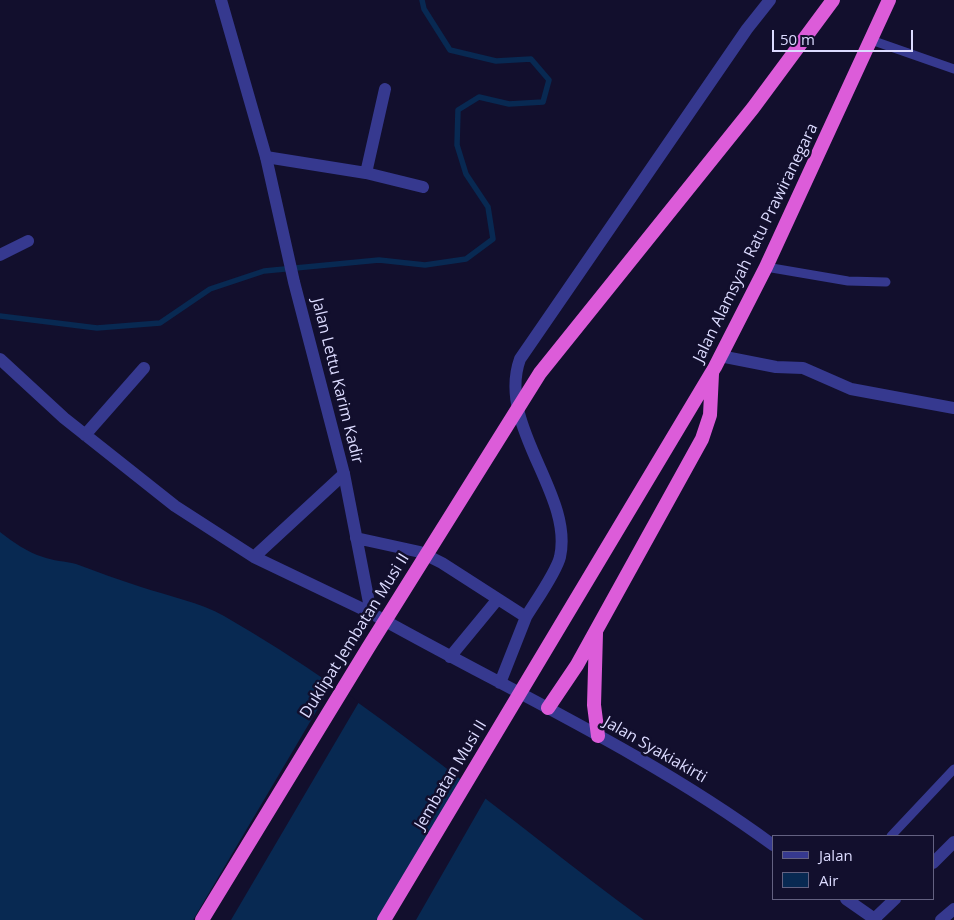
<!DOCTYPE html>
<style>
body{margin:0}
#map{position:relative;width:954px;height:920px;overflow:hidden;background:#120f2d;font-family:"Open Sans",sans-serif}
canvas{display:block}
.legend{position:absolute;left:772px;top:835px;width:162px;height:65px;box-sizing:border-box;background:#120f2d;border:1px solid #636181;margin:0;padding:6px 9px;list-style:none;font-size:15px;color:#dcdbff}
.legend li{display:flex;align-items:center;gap:10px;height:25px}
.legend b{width:25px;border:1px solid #636181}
.scale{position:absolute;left:772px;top:30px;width:141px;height:22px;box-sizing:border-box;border:2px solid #dcdbff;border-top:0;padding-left:6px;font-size:15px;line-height:18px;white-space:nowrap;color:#dcdbff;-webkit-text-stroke:4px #120f2d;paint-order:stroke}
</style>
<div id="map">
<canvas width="954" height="920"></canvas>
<ul class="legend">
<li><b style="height:6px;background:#36398f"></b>Jalan</li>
<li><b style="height:14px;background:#082952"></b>Air</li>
</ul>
<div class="scale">50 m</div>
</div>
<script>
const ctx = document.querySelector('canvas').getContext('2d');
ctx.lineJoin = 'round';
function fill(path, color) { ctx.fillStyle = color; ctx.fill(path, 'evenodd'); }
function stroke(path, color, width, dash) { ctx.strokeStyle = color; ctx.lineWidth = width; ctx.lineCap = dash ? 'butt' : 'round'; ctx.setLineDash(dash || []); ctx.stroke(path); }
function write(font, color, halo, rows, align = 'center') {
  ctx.font = font + ' "Open Sans",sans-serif'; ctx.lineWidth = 5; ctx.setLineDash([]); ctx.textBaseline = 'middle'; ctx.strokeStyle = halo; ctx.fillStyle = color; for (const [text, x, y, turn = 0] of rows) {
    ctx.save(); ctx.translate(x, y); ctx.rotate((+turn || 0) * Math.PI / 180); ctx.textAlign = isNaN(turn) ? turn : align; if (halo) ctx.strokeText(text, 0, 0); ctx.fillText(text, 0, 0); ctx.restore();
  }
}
fill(new Path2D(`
 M0,532C13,542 27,552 43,557C53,561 65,561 76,564C98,572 119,580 141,587C168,596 199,602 224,616C374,702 505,818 644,920H0Z`), '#082952');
fill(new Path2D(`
 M333,683L359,702L231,920H193Z
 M463,778L487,796L416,920H382Z`), '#120f2d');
stroke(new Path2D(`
 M0,316L97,328L160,323L210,289L264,271L379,260L425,265L466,259L493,239L488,207L466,174L457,145L458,110L479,97L509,104L543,102L549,80L531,59L496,61L450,50L424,9L422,0`), '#082952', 5.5);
stroke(new Path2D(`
 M871,40L954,69
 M766,267L848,281L886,282
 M891,836L954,769`), '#36398f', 9);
stroke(new Path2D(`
 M266,157L366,173L423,187
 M366,173L385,89
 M0,255L28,241
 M720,356L776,367L803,368L851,389L954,408
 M0,359L64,418L175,506L254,557L371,613
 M85,435L144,368
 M254,557L344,474
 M941,920L954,909`), '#36398f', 12);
stroke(new Path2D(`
 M221,0L266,157L294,282L344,474L371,613C506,689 648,753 773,845
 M356,538L420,552L442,563L526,617C535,602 556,573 560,557C574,494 496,426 520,359L747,29L770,0
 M450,657L497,600
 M500,683L526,617
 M933,863L954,842
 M846,899L876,920
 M874,919L895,899`), '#36398f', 12);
stroke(new Path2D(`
 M596,633L594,705L598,736
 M548,708L577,665L702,439L710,415L712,374
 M202,920L368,648L540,373L753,108L833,0
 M384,920L715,367L766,267L889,0`), '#dc5cd9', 14);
write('16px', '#dcdbff', '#120f2d', [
 ["Jalan Alamsyah Ratu Prawiranegara",756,243,-64],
 ["Jalan Lettu Karim Kadir",337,381,76],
 ["Duklipat Jembatan Musi II",355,636,-58],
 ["Jalan Syakiakirti",655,750,30],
 ["Jembatan Musi II",451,775,-59]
]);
</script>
